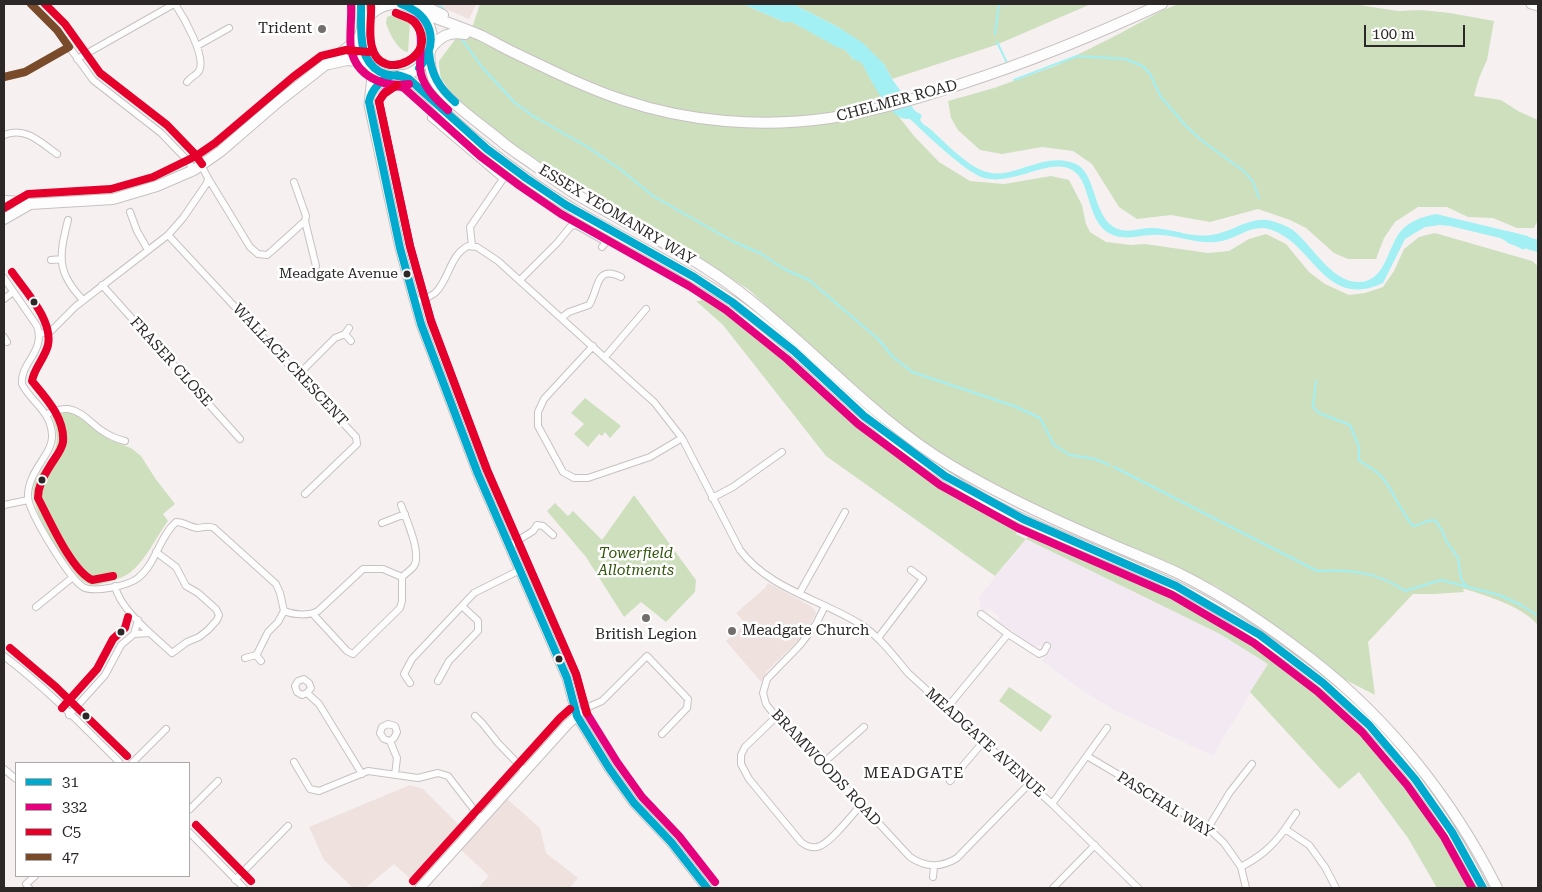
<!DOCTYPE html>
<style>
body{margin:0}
#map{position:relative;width:1542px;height:892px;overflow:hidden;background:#f6f1f0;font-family:"Roboto Serif",serif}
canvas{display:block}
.frame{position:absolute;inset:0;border:5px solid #2c2827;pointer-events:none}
.legend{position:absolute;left:15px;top:762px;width:175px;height:115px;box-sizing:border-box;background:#fff;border:1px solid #aba9a9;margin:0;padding:6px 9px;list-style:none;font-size:15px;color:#2c2827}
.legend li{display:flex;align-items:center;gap:10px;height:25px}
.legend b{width:25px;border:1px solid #aba9a9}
.scale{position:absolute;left:1364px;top:25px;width:101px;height:22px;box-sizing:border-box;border:2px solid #2c2827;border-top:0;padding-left:6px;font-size:15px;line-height:18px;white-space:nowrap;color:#2c2827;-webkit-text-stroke:4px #fff;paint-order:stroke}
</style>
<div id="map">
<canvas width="1542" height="892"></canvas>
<div class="frame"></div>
<ul class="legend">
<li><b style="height:6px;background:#00a9ce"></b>31</li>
<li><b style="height:6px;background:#e5007d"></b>332</li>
<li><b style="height:6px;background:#e4002b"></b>C5</li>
<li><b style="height:6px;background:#7a4b2a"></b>47</li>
</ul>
<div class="scale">100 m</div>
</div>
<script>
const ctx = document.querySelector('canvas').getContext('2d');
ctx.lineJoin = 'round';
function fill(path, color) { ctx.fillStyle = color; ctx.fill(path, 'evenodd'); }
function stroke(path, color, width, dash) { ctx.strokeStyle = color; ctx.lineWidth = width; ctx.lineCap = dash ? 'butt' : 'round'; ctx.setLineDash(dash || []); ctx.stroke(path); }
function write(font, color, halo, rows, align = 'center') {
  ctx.font = font + ' "Roboto Serif",serif'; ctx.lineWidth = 5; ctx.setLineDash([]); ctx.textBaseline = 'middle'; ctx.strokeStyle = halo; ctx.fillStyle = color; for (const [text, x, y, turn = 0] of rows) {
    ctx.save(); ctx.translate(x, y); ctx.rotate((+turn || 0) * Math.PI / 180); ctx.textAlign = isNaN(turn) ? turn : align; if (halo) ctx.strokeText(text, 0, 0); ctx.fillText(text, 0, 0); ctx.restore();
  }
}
fill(new Path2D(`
 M434,4H476L469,19Z
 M768,583L811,606L816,612L815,616L799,640L767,671L761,682L726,641L746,624L736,613L765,588Z
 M410,785L423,789L462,828L415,883L394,864L365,888H353L324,860L309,827Z
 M507,799L540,828L546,853L578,878L569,888H478L489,876L460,849Z`), '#eee1de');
fill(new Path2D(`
 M1026,539L1220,634L1268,664L1250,692L1245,704L1222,739L1214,756L1114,710L1077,687L1042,661L1051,648L1044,645L1035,647L998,621L999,616L989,609L984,612L981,609L979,597Z`), '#f3e9f3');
fill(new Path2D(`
 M480,4H743L784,22H792L845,50L853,59L862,62L872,82L914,136L939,162L970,181L1004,184L1051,176L1069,180L1082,205L1086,224L1090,232L1106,242L1131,245L1145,244L1208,253L1229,251L1249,239L1266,234L1286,244L1309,272L1325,284L1349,295L1365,293L1383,287L1394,271L1404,249L1419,237L1435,233L1532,261L1538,266V625C1521,606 1490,597 1465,589H1463L1464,592L1435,594H1413L1368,642L1375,695L1342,678L1277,627L1216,586L1025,503L927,445L852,384L748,289L526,154L456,99L441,79L439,66V61L457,37H469Z
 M793,4H1091L996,45L892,79L884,64L838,27Z
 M1179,4H1353L1398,11L1421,10L1450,13L1494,21L1487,60L1479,78L1474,96L1501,100L1518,111L1538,120V220L1534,228H1517L1493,218L1468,217L1447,207H1418L1395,222L1384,238L1376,259H1348L1334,253L1306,228L1290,220L1258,209L1210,222L1171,215L1137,219L1119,207L1092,164L1073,151L1042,147L1002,154L980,150L958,130L951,118L948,101L994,88L1055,66L1117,35L1163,10Z
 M394,14L404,16L410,22L408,52C398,51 389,33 386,23L387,17Z
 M699,292L706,297L709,295C740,319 772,343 801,369C852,415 905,465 965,500C982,510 1001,518 1020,527L1016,534L1026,539L1032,532C1090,559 1151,583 1207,614C1248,637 1290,663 1325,695C1384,747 1440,818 1474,888H1437L1408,838L1359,772L1339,789L1250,692L1268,664L1220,634L1026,539L995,576L826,456L723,325L696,301H701Z
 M585,398L621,426L610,438L605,432L602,436L599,434L588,447L574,434L584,424L571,413Z
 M70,412L79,417L110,440L131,448L141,456L155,478L175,504L163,514L168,521C156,537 147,558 132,571C125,577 113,581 104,583C99,585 92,587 86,583C78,579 72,568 66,561C54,546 38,519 34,500C27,465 71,464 52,416L60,413Z
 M634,495L696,580L695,592L666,622L641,602L624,617L586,557L547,511L555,503L568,516L573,511L602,540Z
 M1009,687L1052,716L1041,732L999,701Z`), '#cedfbe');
fill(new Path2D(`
 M743,4H793L838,27L863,43L884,64L892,79L915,111L922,115L920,120L923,124L929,128C944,141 963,162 981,170C1011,184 1042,149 1076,164C1098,174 1092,223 1121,230C1130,232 1139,229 1148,228C1170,227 1189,238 1211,235C1232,233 1250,215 1272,221C1279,223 1287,226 1293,230C1312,245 1332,283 1359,282C1385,282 1387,249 1400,232C1409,221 1422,217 1436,214L1528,236L1524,250L1500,238L1450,226L1440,225L1425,227L1405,239L1383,283C1325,310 1314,245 1272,230C1252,223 1241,237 1222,241C1200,246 1180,235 1158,235C1146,234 1133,239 1121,237C1084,232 1094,182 1072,170C1049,157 1015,186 984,178C966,173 925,133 910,119C906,119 902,119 898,116C885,108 869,77 862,63L853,59L845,50L835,46L792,22H784Z`), '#a2f0f4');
stroke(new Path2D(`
 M438,4L444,9
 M995,34L999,4
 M461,38L482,67L514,102L533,116L586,146L620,169L653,196L734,242L760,253L784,269L809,280L878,339L893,357L912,372L1014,406L1040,418L1054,445L1070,455L1095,459L1109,465
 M997,42L1008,65
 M1014,80L1077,56L1125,59L1138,64L1144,67L1150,74L1161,97L1186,126L1201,140L1245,172L1253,182L1259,198
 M1316,381L1313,407L1319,413L1350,425L1359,447V460C1366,466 1376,470 1381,476C1394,491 1400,511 1413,526C1421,525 1426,520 1435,520L1443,532L1445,539L1458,558L1461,579L1466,585
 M1114,467L1317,571C1348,569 1378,572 1405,591L1441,580L1499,595L1521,605L1538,616`), '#a2f0f4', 2);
stroke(new Path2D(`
 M1511,238L1538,246`), '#a2f0f4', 12);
const street = new Path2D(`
 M31,4L57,30L93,80L161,133L187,160L194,170
 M175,4C183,16 207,57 199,71C196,76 190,77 187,82
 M197,46L229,28
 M77,59L174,4
 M4,77L25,72L69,47
 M431,118L503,179L470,227L472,246
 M4,135C25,126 40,142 57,154
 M208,178L250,247L258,254L267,255L273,250L305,221L306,216L294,182
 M130,212L137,231L148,250
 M68,220C59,256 56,272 83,300
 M305,221L316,266
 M168,235L356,437L357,444L305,494
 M51,260L62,259
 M4,278L37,326C46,352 20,362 22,384C31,402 51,411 52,435C54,453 27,471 28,497C29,513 69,578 83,587C93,593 128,586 138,578C156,564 159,537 176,522C184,522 189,527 197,528C203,528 207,525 214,528L276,584L280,593L284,611L278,622L268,632L258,652L256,655L245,658
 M520,280L557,243L571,226L576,225L606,242L602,247
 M102,285L240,439
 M4,299L13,292
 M414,302C422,299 430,298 436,292C449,279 450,255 468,246L477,247L498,261L636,386L654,402L682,438L740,550C769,589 820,599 860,624C880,637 893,655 908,673L1052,804L1138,888
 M561,318L569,312L589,305C599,290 595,264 621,277
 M40,334L51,331L76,306L168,235L183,218L207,183L208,178L201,165
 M345,334L351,341
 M4,337L7,342
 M593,346L544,399L538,412V426L563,472L574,478H588L650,457L682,438
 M605,357L646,309
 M299,374L335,338L345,334L349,328
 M46,414C53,412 60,408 68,409C83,411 92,425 104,432C111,437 117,439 125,441
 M712,498L733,487L782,452
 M4,505L28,500
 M382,523L405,514
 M509,546L533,531L537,525L543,526L553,535
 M115,586C120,610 154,636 172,653L187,642L199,637L208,630L217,620L219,615L216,609L198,593L186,586L176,567L156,552
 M799,594L845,512
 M825,606L816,624L800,645L767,679L763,693L766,704L776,717L823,763L910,857C926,868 941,868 957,858L1030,783
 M36,607L73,577
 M284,611C294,615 309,616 318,611L363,569H383L402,577C405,574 411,570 414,566C422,553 406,519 401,505
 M313,614L347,651L353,654L400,608L402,601V577
 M134,634L150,633
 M1008,634L1039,654L1044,652L1047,646
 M878,638L923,579L911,570
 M256,655L261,661
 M4,656C46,688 83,726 120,763
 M438,681L449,661L478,631V621L462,606
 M410,683L404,674L412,659L474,593L520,570
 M307,693L311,688L309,683L304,679L298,681L295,686L297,692L302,695L307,693L319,704L362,774
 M946,709L1008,634L981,614
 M69,715L105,675L121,645L134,634L138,620
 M475,716L483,724L498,743L525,771
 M577,716L586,708L602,701L647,656L688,699L687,708L662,734
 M776,717L745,747L741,755V764L749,779L801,842C806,846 813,849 820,846C831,842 852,815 861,805
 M390,741L384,739L380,733L382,727L388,724L395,726L397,732L394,738L390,741L397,758L395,775
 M1087,756L1208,828L1224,843L1241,867L1246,888
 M294,762L310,789L319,791L368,771L418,778L438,773L448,776L482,820
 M132,763L166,729
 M823,763L864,727
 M4,769L16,779
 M950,781L984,741
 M1052,804L1107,728
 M189,810L218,781
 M1208,828L1230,792L1252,764
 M1285,829L1296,813
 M189,832L244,888
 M1241,867C1261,856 1272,847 1285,829L1309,845L1325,867L1336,888
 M933,877L934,866
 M235,880L288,826
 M29,888L26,884L35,876
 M1053,888L1095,845`);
const secondary = new Path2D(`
 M1531,4L1538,6
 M373,67L369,105L400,248L421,324L478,474L567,678L577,716L609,768L634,803L671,842L707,888
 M371,93L378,85L392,76
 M420,888L567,725L577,716`);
const primary = new Path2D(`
 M361,4L362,27
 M420,4L443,15
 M360 40a36 36 0 1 1 72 0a36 36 0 1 1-72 0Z
 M416,11C438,19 461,27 482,36C494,42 506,49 517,54C550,70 589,89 623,100C688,122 762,128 830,118C875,111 920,98 964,83C1032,61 1097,34 1162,4
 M431,48C441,36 449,31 465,34
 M429,53C430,62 430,72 434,80C444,99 483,126 501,141C511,150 523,157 534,165C548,175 561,185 574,193C630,226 690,253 741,293C813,348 872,418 950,465C1000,495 1052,519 1106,542C1131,553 1157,563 1182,575C1228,598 1270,627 1310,658C1389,719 1453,800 1497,888
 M329,64L347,60L368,62
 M401,75C422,86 437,105 453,120C475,140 499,159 523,176C588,224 664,255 730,300C793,343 843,402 904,447C930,466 957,484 985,500C1045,533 1111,555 1173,585C1219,607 1261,636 1301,666C1325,684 1348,703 1369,725C1415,773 1453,829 1483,888
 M4,201L24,202L30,204L113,199L157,186L194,170L221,151L279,101L352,44L361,35
 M4,219L30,204`);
stroke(street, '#c6c2c1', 8);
stroke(secondary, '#c6c2c1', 11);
stroke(primary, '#c6c2c1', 12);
stroke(street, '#fefdfd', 6);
stroke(secondary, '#fefdfd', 9);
stroke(primary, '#fefdfd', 10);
stroke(new Path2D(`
 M361,4C362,27 356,58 380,72C387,76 398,75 406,78
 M401,4C432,15 440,42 419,68
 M429,53C431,74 439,88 455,102
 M707,888L671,842L634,803L609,768L577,716L567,678L478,474L421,324L400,248L369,102C371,90 384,75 397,75C401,75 405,78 409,79L487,149L526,178L566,205L694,277L732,302L794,351L864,416L945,476L1023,519L1176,586L1260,635L1323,683L1369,725L1415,779L1452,832L1483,888`), '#00a9ce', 8);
stroke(new Path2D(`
 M351,5C352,19 349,37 351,49C356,76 383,88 409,84
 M396,13C402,16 409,17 414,21C427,33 417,58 421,74C425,89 437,100 448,110
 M715,882L679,836L642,797L617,762L586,712L576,674L487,470L431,321L410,246L379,102C383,92 392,83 404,88L480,156L520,186L561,214L689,286L726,310L787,359L858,424L940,485L1018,528L1172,595L1254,643L1317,691L1362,732L1407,785L1444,837L1472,888`), '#e5007d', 8);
stroke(new Path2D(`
 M45,4L65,24L100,73L167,125L194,153L202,164
 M371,4C372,17 368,33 372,47C381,86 444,54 414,22C409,17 402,16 396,13
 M397,85L384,94L379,101L410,246L431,321L487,470L576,674L587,713
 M4,208L28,194L111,189L153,177L196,156L215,143L293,77L321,56L346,50L369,52
 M12,272C26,292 53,320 48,345C45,358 34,368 32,381C46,398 65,418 63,442C62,450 54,459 50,466C44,476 38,485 38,498C49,519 71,570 92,580L113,576
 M10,648L56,687L127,756
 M62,708L97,669L113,639L125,628L128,617
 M196,825L251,881
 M413,881L560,718L570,709`), '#e4002b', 8);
stroke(new Path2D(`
 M31,4L57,30L69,47
 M4,77L25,72L69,47`), '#7a4b2a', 8);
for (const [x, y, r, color] of [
 [322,29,5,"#736e6d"],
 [407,274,4.5,"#2c2827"],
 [34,302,4.5,"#2c2827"],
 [42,480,4.5,"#2c2827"],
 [646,618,5,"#736e6d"],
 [732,631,5,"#736e6d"],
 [121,632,4.5,"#2c2827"],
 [559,659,4.5,"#2c2827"],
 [86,716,4.5,"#2c2827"]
]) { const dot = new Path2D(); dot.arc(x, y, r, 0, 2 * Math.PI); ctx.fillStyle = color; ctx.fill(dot); stroke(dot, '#fff', 2); }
write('14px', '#2c2827', '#fff', [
 ["Meadgate Avenue",398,274]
], 'right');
write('15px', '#2c2827', '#fff', [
 ["Trident",312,29],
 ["Meadgate Church",742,631,"left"],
 ["British Legion",646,635,"center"]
], 'right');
write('15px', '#2c2827', '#fff', [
 ["CHELMER ROAD",897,101,-15],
 ["ESSEX YEOMANRY WAY",617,215,31],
 ["FRASER CLOSE",171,362,48],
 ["WALLACE CRESCENT",290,365,47],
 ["MEADGATE AVENUE",985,743,42],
 ["BRAMWOODS ROAD",826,768,47],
 ["PASCHAL WAY",1165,805,32]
]);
write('italic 15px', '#32560c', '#fff', [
 ["Towerfield",636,554],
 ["Allotments",636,571]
]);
ctx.letterSpacing = '1px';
write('16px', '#2c2827', '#fff', [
 ["MEADGATE",914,773]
]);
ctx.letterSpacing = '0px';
</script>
